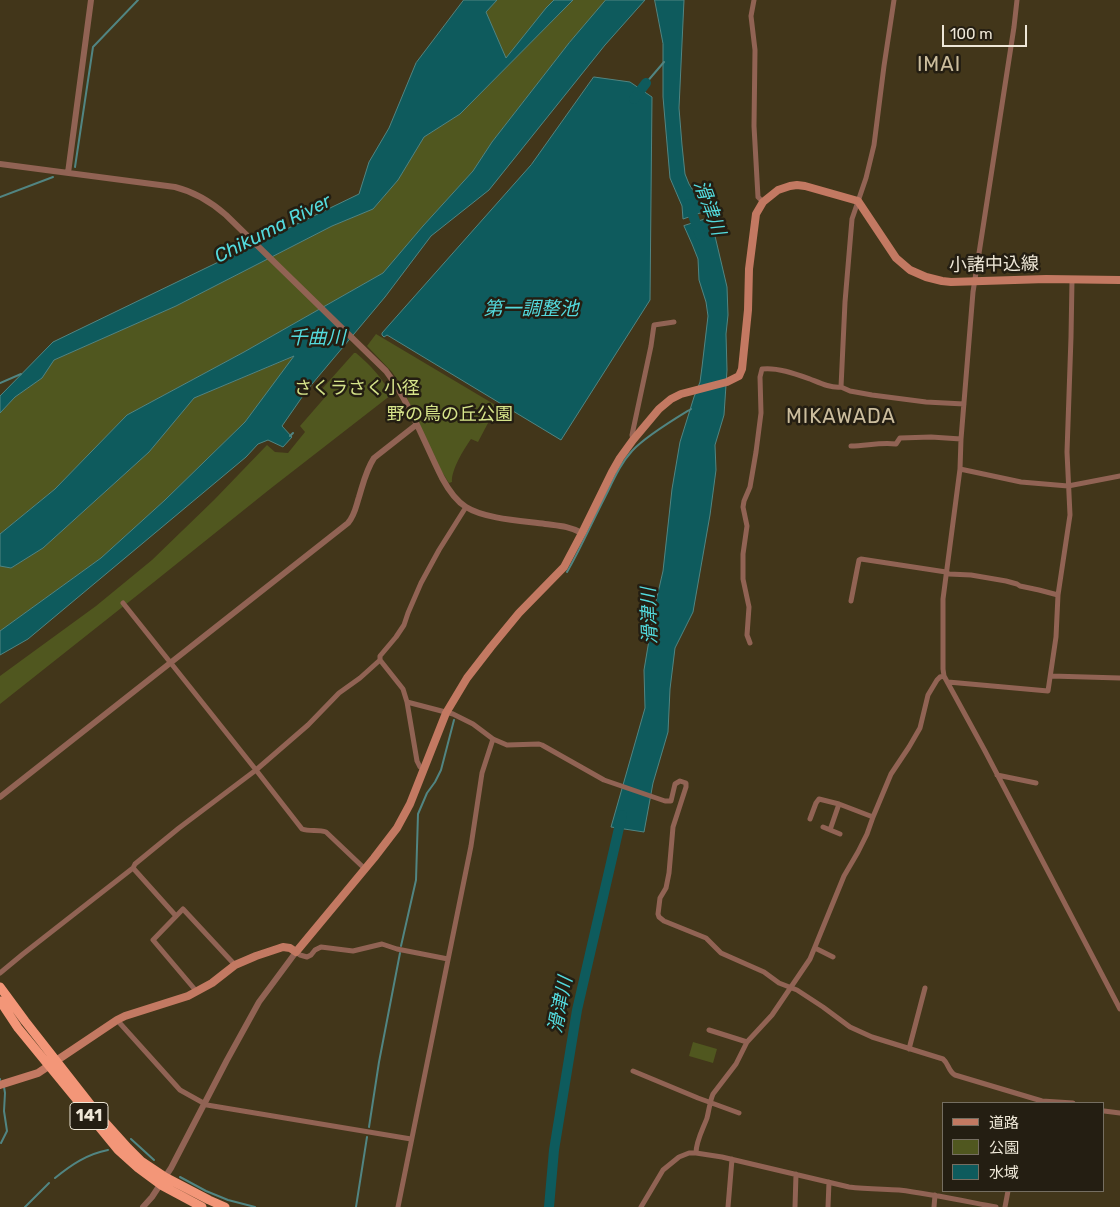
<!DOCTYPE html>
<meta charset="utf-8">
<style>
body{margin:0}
#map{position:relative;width:1120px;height:1207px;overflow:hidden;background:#42361a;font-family:Rubik,"Noto Sans JP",sans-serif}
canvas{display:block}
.legend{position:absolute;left:942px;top:1102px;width:162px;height:90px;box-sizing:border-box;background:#241e12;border:1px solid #756e61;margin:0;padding:6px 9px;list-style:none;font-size:15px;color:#eee7d7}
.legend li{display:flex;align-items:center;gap:10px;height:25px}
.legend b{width:25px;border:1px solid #756e61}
.scale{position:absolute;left:942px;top:25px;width:85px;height:22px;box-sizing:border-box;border:2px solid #eee7d7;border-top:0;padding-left:6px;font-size:15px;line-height:18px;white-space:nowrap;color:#eee7d7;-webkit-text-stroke:4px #241e12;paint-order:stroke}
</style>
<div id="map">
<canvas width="1120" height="1207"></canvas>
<ul class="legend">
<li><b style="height:6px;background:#c37962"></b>道路</li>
<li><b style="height:14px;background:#50571f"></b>公園</li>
<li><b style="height:14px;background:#0e5b5d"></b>水域</li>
</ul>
<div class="scale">100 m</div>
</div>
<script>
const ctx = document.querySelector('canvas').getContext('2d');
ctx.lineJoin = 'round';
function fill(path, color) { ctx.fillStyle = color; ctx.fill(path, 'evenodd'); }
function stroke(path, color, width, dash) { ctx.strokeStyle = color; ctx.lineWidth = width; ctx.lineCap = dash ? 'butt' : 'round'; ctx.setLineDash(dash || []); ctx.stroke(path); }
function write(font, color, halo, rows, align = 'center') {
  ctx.font = font + ' Rubik,"Noto Sans JP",sans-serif'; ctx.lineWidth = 5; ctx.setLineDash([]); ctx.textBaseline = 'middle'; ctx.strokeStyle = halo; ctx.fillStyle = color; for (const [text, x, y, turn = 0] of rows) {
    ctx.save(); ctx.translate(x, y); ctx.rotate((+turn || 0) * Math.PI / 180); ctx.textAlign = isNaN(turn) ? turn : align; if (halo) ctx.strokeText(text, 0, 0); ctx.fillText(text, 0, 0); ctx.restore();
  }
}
fill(new Path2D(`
 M497,0H554L546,8L506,58L486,12Z
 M573,0H606L569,43L492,142L473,171L423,226L383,273L244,352L127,415L55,489L0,534V413L15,397L42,378L54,360L176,306L332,226L373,209L398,180L424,137L460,114Z
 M376,334L497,406L478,442L471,439C464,449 451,470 452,482L449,483L440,469L401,385L392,372L367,346Z
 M354,353H356C371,366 382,377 391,395L270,489L154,582L0,704V676L96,606L152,560L214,500L267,445L275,452L288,453L305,432L300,426L327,395L322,389Z
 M295,356L245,422L165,500L101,558L0,631V566L11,568L43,548L149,452L194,398Z
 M693,1042L717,1049L713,1063L689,1056Z`), '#50571f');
const water = new Path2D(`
 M464,0H497L486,12L506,58L546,8L554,0H573L460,114L424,137L398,180L373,209L332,226L176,306L54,360L42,378L15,397L0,413V396L53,342L359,194L369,162L389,128L416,63Z
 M606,0H645L605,45L489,190L431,236L385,297L307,390L282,426L292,437L283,447L268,440L258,444L246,457L28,639L0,655V631L101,558L165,500L245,422L294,356L194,398L149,452L43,548L11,568L0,566V534L55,489L127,415L244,352L383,273L423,226L473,171L492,142L569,43Z
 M655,0H684L679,108L682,145L685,174L689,184L706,211L683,219L682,206L670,178L663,97V44Z
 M594,77L630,82L652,97L650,300L561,440L387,335L384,337L382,335V333L531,165Z
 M709,218L715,236L727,287L728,315L726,334L727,370L724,415L715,445L716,470L710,515L693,612L675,648L670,689L668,732L653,783L644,832L611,827L645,708L644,670L654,610L663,571L672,489L680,442L694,397L700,382L702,367L708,316L706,302L699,280L698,259L692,244L684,226Z`);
fill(water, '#0e5b5d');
stroke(water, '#518582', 1);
stroke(new Path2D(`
 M646,83L664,62
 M75,167L93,47L138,0
 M0,197L53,177
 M0,383L21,374
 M290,436L293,433
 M567,572C581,548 592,522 605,497C613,481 620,464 632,451C646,436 673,420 691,409
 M401,946L416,880L418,814L427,793L435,782L441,770L454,720
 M0,1079V1080
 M369,1127L379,1062L400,953
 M131,1139L154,1160
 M1,1143L7,1131L4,1111L5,1093L4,1087
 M180,1177L206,1191L228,1200L255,1207
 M55,1178C71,1165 87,1154 108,1150
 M25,1207L49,1183
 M356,1207L367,1137`), '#518582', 2);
stroke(new Path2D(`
 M634,99L646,83
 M689,204L700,235
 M549,1207L554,1150L577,1010L622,815`), '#0e5b5d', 10);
stroke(new Path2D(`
 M754,0L751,16L755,50L754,126L758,197L763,202
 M1017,0L1014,27L973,292L961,439L960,469L943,599V669L944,676L985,751L1120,1009
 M841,387L850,391L872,395L926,402L964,404
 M633,440L632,435L651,346L654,325L674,322
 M851,446C866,446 880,442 896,444L900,438L931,437L961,439
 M960,469L1021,482L1068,486L1120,476
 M851,601L857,570L859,560L861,559L946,572L949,574L971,575L1006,581L1017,584L1020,586L1039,590L1058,595
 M123,603L256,770L302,829C310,832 318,829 326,832L365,869
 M750,643L747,635L749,607L743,579V554L747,526L743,507L744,501L750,487L756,452L761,413L760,377L762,369C777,367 796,374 810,379C820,383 830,388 841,387L845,302L852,219L866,178L874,145L884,66L894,0
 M380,660L403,689L407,702L453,714L473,724L493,739L507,745L539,744L542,745L604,780L665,801H671L675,784L680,781L686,783V787L673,827L669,873L666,888L660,898L658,914L659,917L664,921L706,938L721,953L764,972L779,983L797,990L823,1007L850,1027L872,1037L943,1059C949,1064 948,1071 955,1075L1042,1101L1073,1103
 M1051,676L1120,678
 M948,682L1048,691L1056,637L1058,595L1070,515L1067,452L1071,337L1072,280
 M407,702L417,761L420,767L424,768
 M997,775L1036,783
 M810,819L816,803L819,799L839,804L873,817
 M823,827L840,834
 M830,830L839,804
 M133,868L176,916
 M815,948L833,957
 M296,952L300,955L307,957L311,955L315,950L321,947L353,951L382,944L397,949L448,959
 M0,973L23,954L133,868L135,864L179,828L256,770L308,725L339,693L360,678L380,660V656L396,637L404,625L408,613L421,583L439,550L466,507
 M197,992L153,940L183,909L235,965
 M117,1020L180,1090L207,1105L411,1139
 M709,1030L747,1042
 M909,1049L925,988
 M633,1071L698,1098L739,1113
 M1104,1111L1120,1113
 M696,1153C696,1141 703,1129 707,1118C709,1110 710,1101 713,1094L736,1064L747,1042L772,1015L810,959L844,876L858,852L867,834L873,817L891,774L909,747L920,728L928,695L937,680L940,677L944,676
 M398,1207L471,846L482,773L493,739
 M641,1207L663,1170L679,1157L689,1153H696L722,1157L849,1187C866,1189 882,1189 899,1190C932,1194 964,1201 996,1207
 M728,1207L732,1159
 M795,1207L796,1174
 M828,1207L829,1182
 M934,1207L935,1195
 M1005,1207L1008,1191`), '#916354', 5);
stroke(new Path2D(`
 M0,164L175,187C195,192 210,201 226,215L386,371C410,403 424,442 442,478C448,489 456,501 466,507C485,519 523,521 545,524C560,526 568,526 582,533
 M68,173L91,0
 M0,797L348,523C355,515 356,506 359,497C363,484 366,470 374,458L416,425
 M143,1207L152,1197L171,1168L227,1060L259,1002L296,952`), '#916354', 6);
stroke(new Path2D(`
 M0,1085L38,1073L117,1020L125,1016L188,996L212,983L235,965L256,956L283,947L290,948L296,952L374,858L397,828L410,804L446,713L467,678L491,647L519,613L564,567L582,533L612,472L620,458L633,440L659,409L671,399L681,394L727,382L739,376L742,369L748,310L749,269L755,222L756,214L763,202L778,190L790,186L797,185L805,186L858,201L896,258L910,270L926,277L942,281L951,282L1046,279L1120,280`), '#c37962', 8);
stroke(new Path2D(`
 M0,987L25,1021L101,1118L128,1148L141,1161L165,1177L209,1200L225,1207
 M0,1001L18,1028L118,1150L138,1168L161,1185L202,1207`), '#f39678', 9);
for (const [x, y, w] of [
 [89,1116,38]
]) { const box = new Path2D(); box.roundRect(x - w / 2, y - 13.5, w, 27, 4); ctx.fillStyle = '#241e12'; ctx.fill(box); stroke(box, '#eee7d7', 1); }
write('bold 16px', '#eee7d7', null, [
 ["141",89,1116]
]);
write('18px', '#eee7d7', '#241e12', [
 ["小諸中込線",994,265,-1]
]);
write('18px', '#d6e48a', '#241e12', [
 ["さくラさく小径",357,389],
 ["野の鳥の丘公園",450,415]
]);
write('italic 19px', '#53dadd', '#241e12', [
 ["滑津川",709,208,70],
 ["Chikuma River",273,229,-27],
 ["第一調整池",531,310],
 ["千曲川",317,339],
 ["滑津川",650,616,-92],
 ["滑津川",561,1005,-79]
]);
ctx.letterSpacing = '1px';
write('20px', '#cbbd9d', '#241e12', [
 ["IMAI",939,65],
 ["MIKAWADA",841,417]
]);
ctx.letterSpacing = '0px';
</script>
